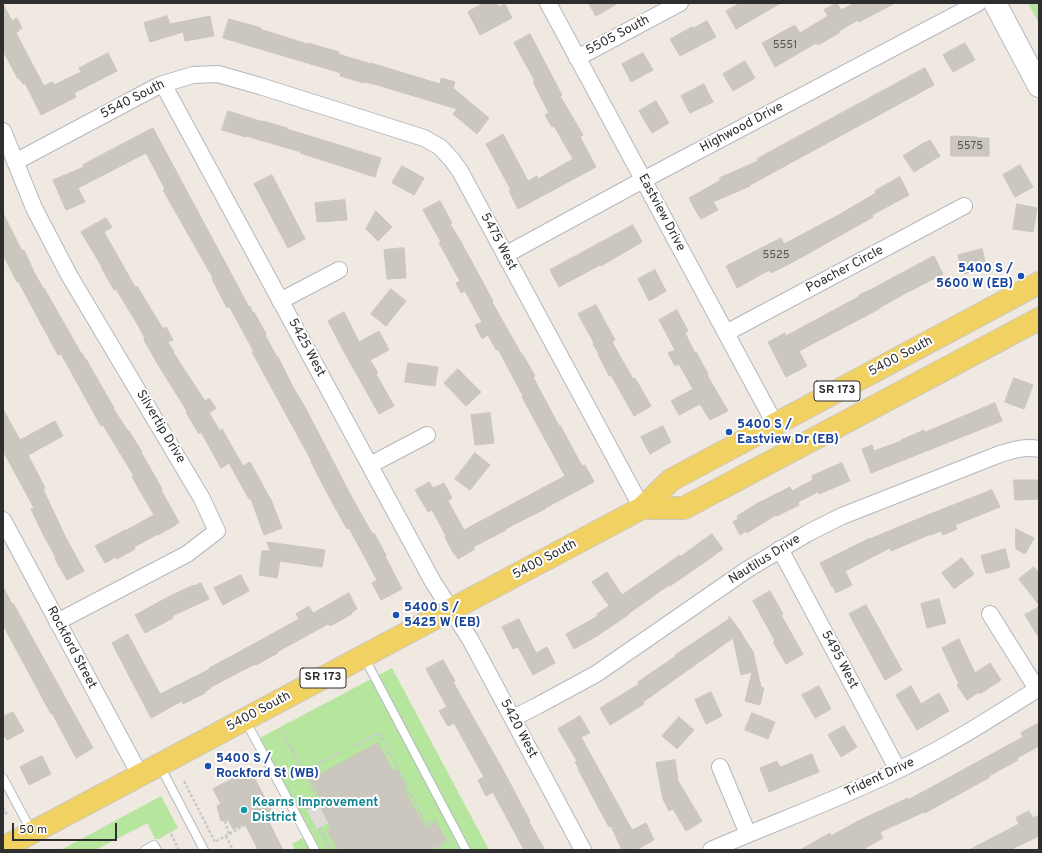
<!DOCTYPE html>
<style>
body{margin:0}
#map{position:relative;width:1042px;height:853px;overflow:hidden;background:#efe9e1;font-family:Overpass,sans-serif}
canvas{display:block}
.frame{position:absolute;inset:0;border:4px solid #2e2e2e;pointer-events:none}
.scale{position:absolute;left:12px;top:823px;width:105px;height:18px;box-sizing:border-box;border:2px solid #2e2e2e;border-top:0;padding-left:5px;font-size:12px;line-height:14px;white-space:nowrap;color:#2e2e2e;-webkit-text-stroke:3px #fff;paint-order:stroke}
</style>
<div id="map">
<canvas width="1042" height="853"></canvas>
<div class="frame"></div>
<div class="scale">50 m</div>
</div>
<script>
const ctx = document.querySelector('canvas').getContext('2d');
ctx.lineJoin = 'round';
function fill(path, color) { ctx.fillStyle = color; ctx.fill(path, 'evenodd'); }
function stroke(path, color, width, dash) { ctx.strokeStyle = color; ctx.lineWidth = width; ctx.lineCap = dash ? 'butt' : 'round'; ctx.setLineDash(dash || []); ctx.stroke(path); }
function write(font, color, halo, rows, align = 'center') {
  ctx.font = font + ' Overpass,sans-serif'; ctx.lineWidth = 4; ctx.setLineDash([]); ctx.textBaseline = 'middle'; ctx.strokeStyle = halo; ctx.fillStyle = color; for (const [text, x, y, turn = 0] of rows) {
    ctx.save(); ctx.translate(x, y); ctx.rotate((+turn || 0) * Math.PI / 180); ctx.textAlign = isNaN(turn) ? turn : align; if (halo) ctx.strokeText(text, 0, 0); ctx.fillText(text, 0, 0); ctx.restore();
  }
}
fill(new Path2D(`
 M1028,3H1039V23Z
 M392,668L489,850H295L292,844L304,837L254,741Z
 M161,796L178,828L159,839H155L148,824H146L95,850H61Z`), '#b6e59e');
fill(new Path2D(`
 M322,802L325,806L321,808L329,823L317,829L307,810Z`), '#dfdcd8');
const building = new Path2D(`
 M484,3H496L499,7L505,4L512,18L480,35L468,12Z
 M589,3H618L596,16Z
 M741,3H781L736,29L726,11Z
 M837,3L841,10L855,3H895L859,22L858,20L839,31V33L818,45L816,43L775,67L762,43L795,25L800,33L828,16L824,10Z
 M3,4L12,21L17,18L22,28L18,30L19,31L16,33L44,86L52,82L54,85L81,72L79,68L108,53L117,71L74,93L76,97L41,115L25,83L23,84L19,78L18,79L3,51Z
 M167,16L170,24L210,16L214,36L185,41L183,32L150,42L144,23Z
 M229,19L261,28L260,29L307,44L308,43L339,52L338,54L371,64V63L440,84L441,78L455,82L453,88L489,118L477,134L453,114L457,109L374,84L364,82V83L340,76L341,73L223,38Z
 M707,21L716,37L680,56L670,39L692,27L693,28Z
 M530,34L562,95L560,96L583,135L580,137L596,167L518,209L509,191L511,190L486,144L503,134L528,181L537,176L538,179L573,159L554,126L552,127L545,115L549,113L533,82L535,81L514,43Z
 M965,43L975,60L953,72L943,55Z
 M643,53L653,70L631,82L622,64Z
 M745,61L755,78L733,91L723,74Z
 M925,68L934,85L750,185V186L713,202L718,210L701,219L697,213L689,198L721,180L719,178L758,161L757,159Z
 M704,84L713,102L690,113L681,96Z
 M656,101L669,123L652,133L639,111Z
 M228,111L263,122V121L287,128V129L381,158L375,177L300,153L301,152L246,136V137L222,130Z
 M153,128L249,307L250,306L253,313L254,312L266,334L265,335L277,357H278L293,387L306,409L349,492L369,528L373,534L374,533L386,555L385,556L402,589L381,600L372,583L377,580L349,528L347,529L326,491L311,462H312L252,352H254L229,306L227,308L212,279L213,278L163,190L165,189L146,153L78,188L85,202L66,210L53,180L84,167L83,165Z
 M951,136L977,137V138H989V156H951Z
 M930,140L940,156L914,172L903,156L925,142V143Z
 M1020,165L1033,187L1015,197L1003,175Z
 M402,166L424,178L414,195L392,183Z
 M272,175L305,239L288,248L254,184Z
 M900,177L909,195L872,215L873,217L793,262L771,273L769,270L737,288L726,266L781,238L784,244L835,217L876,193L875,191Z
 M345,200L347,220L317,222L315,203Z
 M440,201L452,223L450,224L461,242L493,301L492,302L522,355H523L535,376L533,377L559,426L560,425L582,466L585,465L594,482L545,508V509L513,525L506,529V530L473,547L475,549L458,559L455,554H454L448,543L445,537L446,536L432,510L428,512L415,490L429,482L433,488L444,483L452,498L448,501L464,530L565,476L522,397L523,396L498,349L496,350L488,335L482,339L475,325L482,322L465,291L461,293L456,283L460,281L439,243L441,242L423,210Z
 M1017,204L1037,208L1033,232L1013,229Z
 M376,211L392,227L378,241L366,229Z
 M3,213L22,251L24,250L35,274L43,288H44L81,353H82L85,359H86L114,408H113L128,431H129L142,452H141L157,480L162,489L161,490L179,522L176,524V525L158,535V534L134,547L135,549L117,559L116,557L105,563L95,546L125,530V531L154,515L132,477L134,476L103,425L101,426L61,354L58,355L18,281L17,282L3,255Z
 M106,218L112,227L104,232L135,287L137,286L163,329L166,327L173,340L168,342L174,352H173L205,401L209,398L216,408L209,413L220,431L222,429L243,466L250,462L271,500L282,528L264,535L251,499H249L229,463L221,468L201,432L199,434L186,412L187,411L160,368L144,340L145,339L139,327L116,289L114,290L101,267H102L81,232Z
 M633,225L642,242L601,266L600,265L559,287L550,270Z
 M404,248L406,278L387,279L384,250Z
 M982,249L987,269L962,274L958,255Z
 M934,256L943,274L906,293L879,308V309L799,351L807,366L786,377L768,342L785,333L786,336L860,296L859,295L870,290Z
 M655,270L666,291L649,301L638,279Z
 M391,289L406,301L386,326L371,314Z
 M596,305L615,340L612,342L633,379L635,378L651,406L634,416L611,375L609,376L598,354H599L593,344L594,343L578,314Z
 M677,310L688,331L685,333L695,353L696,352L708,374L707,375L728,411L710,420L700,404L679,415L671,401L693,389L679,364L675,366L668,353L675,350L659,320Z
 M344,312L359,342L379,331L389,350L370,360L378,373L376,374L394,406L379,414L343,350L328,321Z
 M408,363L438,367L435,386L405,382Z
 M458,369L481,392L466,406L444,383Z
 M1014,378L1033,385L1024,409L1005,402Z
 M995,403L1002,421L871,473L862,449L872,445L874,451L901,441V440L924,430L925,432Z
 M3,409L20,440L55,421L63,436L28,455L45,488L43,489L65,536L84,571L67,580L55,559L56,558L44,536L31,509L34,508L3,451Z
 M490,413L494,443L475,445L471,415Z
 M663,426L671,442L650,454L641,437Z
 M475,453L490,465L470,490L455,479Z
 M842,463L850,481L819,494L818,492L798,502L799,505L777,516L776,515L747,533L746,531L740,535L733,522L738,519L737,516L758,503L790,487L792,491L813,480L812,476Z
 M1014,480H1039V499L1015,500Z
 M992,490L1000,507L955,525L957,529L943,535L941,531L931,535V534L891,551L890,548L845,571L852,585L836,593L833,586L832,587L820,563L870,538V539L920,518Z
 M1016,529L1034,538L1025,554L1016,549Z
 M712,534L723,549L702,564L670,586L669,585L628,614V615L597,636L574,649L566,634L598,616L597,614L609,606L592,582L607,572L622,595L680,555L681,556Z
 M267,542L325,550L322,567L280,561L277,578L259,575L262,551H270Z
 M1005,549L1010,567L990,573H986L981,556Z
 M962,558L974,574L954,589L942,573Z
 M1034,567L1039,573V605L1019,579Z
 M241,575L249,591L223,605L214,588Z
 M201,583L209,599L172,616L173,618L145,633L135,615L172,595L194,585V586Z
 M3,587L12,604L13,603L93,748L76,758L52,713L51,714L3,625Z
 M770,591L783,614L781,615L803,654L786,664L773,642L775,641L753,601Z
 M349,593L357,609L351,613L352,614L330,626L328,624L277,652L278,653L256,665L255,664L228,678L211,687V688L205,692V693L183,704L182,701L151,718L112,643L128,634L160,694L210,669L209,668L239,652L299,619L296,614L309,606L313,613Z
 M939,599L946,623L927,628L921,604Z
 M866,605L902,670L885,680L849,614Z
 M1039,607V638L1025,615Z
 M729,616L741,632V633L753,652L761,687L764,688L760,705L745,701L752,672L741,675L733,638L643,702L644,704L610,725L600,708L639,684L638,682L676,656L675,655L729,619Z
 M519,619L536,653L547,647L555,663L533,675L518,647L513,649L502,627Z
 M959,639L975,673L990,663L1001,680L980,694L979,692L967,700L957,685L959,684L942,648Z
 M443,660L455,681L453,682L502,768L530,821L529,822L545,850H524L493,792L486,796L478,780L484,777L454,723L448,726L439,711L447,707L426,669Z
 M819,686L831,709L815,718L802,695Z
 M911,686L921,704L939,693L949,711L917,730L896,695Z
 M711,692L722,716L706,724L695,700Z
 M13,712L24,731L7,740L3,733V717Z
 M752,713L775,722L768,739L745,730Z
 M580,716L590,733L581,737L632,830L646,823L654,840L636,850H622L611,826L609,827L597,805L578,769H579L575,762L577,761L558,729Z
 M679,717L694,730L677,749L662,736Z
 M1039,723V746L1017,758L1018,760L989,776L990,777L925,813L924,812L880,832L883,838L862,850H800L830,833L831,836L860,820L908,798V800L1023,737L1021,733Z
 M844,726L857,747L841,757L828,735Z
 M378,743L393,772L397,769L406,786L403,788L425,828L436,822L446,840L428,850H338L327,830L331,828L321,808L325,806L310,780Z
 M812,754L819,772L769,792L760,768L777,761L780,767Z
 M42,756L51,774L29,785L20,767Z
 M675,760L678,781L702,821L686,831L673,809L669,811L663,799L656,763Z
 M250,770L271,809L270,811L274,819L269,822L283,850H258L245,824L233,829L228,820L221,821L217,806L221,804L213,789Z
 M1029,811L1033,818L1039,815V836L1010,850H969L1019,824L1016,818Z`);
fill(building, '#cbc7bf');
stroke(building, '#cbc5ba', 1);
const lane = new Path2D(`
 M364,657L466,850
 M245,720L315,850
 M160,766L204,850
 M3,778L32,832
 M145,850L154,845L157,850`);
const street = new Path2D(`
 M548,3L775,424
 M577,58L680,3
 M163,84L433,582L470,639L583,850
 M3,131L34,208L69,275L201,497L217,531L187,554L57,622
 M15,162L156,87L163,84L193,75L218,74L260,86L424,138L440,147L452,160L460,171L642,508
 M505,255L630,187L978,3
 M280,301L339,270
 M726,333L964,206
 M370,465L427,435
 M3,520L140,775
 M780,549L898,770
 M990,614L1037,689
 M513,718L537,706L596,674L748,569L808,533L842,516L1000,454C1013,450 1026,446 1039,449
 M720,767L748,834
 M711,850C773,823 837,800 898,770C947,747 993,717 1039,688`);
const secondary = new Path2D(`
 M995,3L1039,86`);
const primary = new Path2D(`
 M642,508H684L1039,319
 M3,848L642,508L671,480L1039,283`);
stroke(lane, '#b4b7c1', 10);
stroke(street, '#b4b7c1', 18);
stroke(secondary, '#b4b7c1', 24);
stroke(primary, '#c9c9c9', 24);
stroke(new Path2D(`
 M282,731L320,803
 M353,747L379,733L426,824L437,819L438,820
 M319,775L314,766L341,752
 M184,781L215,842L245,825
 M3,807L7,815
 M306,809L319,802
 M225,821L229,834
 M319,828L331,850
 M171,834L179,850
 M226,836L233,850
 M439,846L441,850
 M434,848L448,841L447,839`), '#c9c9c9', 2.5, [3, 2]);
stroke(lane, '#fff', 8);
stroke(street, '#fff', 16);
stroke(secondary, '#fff', 22);
stroke(primary, '#f2d163', 22);
for (const [x, y, r, color] of [
 [1021,276,4,"#1a4fb4"],
 [729,432,4,"#1a4fb4"],
 [396,615,4,"#1a4fb4"],
 [208,766,4,"#1a4fb4"],
 [244,810,4,"#0f9aa8"]
]) { const dot = new Path2D(); dot.arc(x, y, r, 0, 2 * Math.PI); ctx.fillStyle = color; ctx.fill(dot); stroke(dot, '#fff', 1.5); }
write('11px', '#555452', null, [
 ["5551",785,46],
 ["5575",970,147],
 ["5525",776,256]
]);
for (const [x, y, w] of [
 [837,391,46],
 [323,678,46]
]) { const box = new Path2D(); box.roundRect(x - w / 2, y - 10, w, 20, 3); ctx.fillStyle = '#fff'; ctx.fill(box); stroke(box, '#2e2e2e', 1); }
write('bold 12px', '#2e2e2e', null, [
 ["SR 173",837,391],
 ["SR 173",323,678]
]);
write('13px', '#2e2e2e', '#fff', [
 ["5505 South",618,36,-28],
 ["5540 South",133,100,-27],
 ["Highwood Drive",742,128,-28],
 ["Eastview Drive",661,213,62],
 ["5475 West",498,242,62],
 ["Poacher Circle",845,270,-28],
 ["5425 West",306,348,62],
 ["5400 South",901,357,-28],
 ["Silvertip Drive",160,427,59],
 ["5400 South",545,560,-28],
 ["Nautilus Drive",765,560,-32],
 ["Rockford Street",71,648,62],
 ["5495 West",839,660,62],
 ["5400 South",259,712,-28],
 ["5420 West",518,729,62],
 ["Trident Drive",880,778,-25]
]);
write('bold 13px', '#164399', '#fff', [
 ["5400 S /",1013,269,"right"],
 ["5600 W (EB)",1013,284,"right"],
 ["5400 S /",737,425],
 ["Eastview Dr (EB)",737,440],
 ["5400 S /",404,608],
 ["5425 W (EB)",404,623],
 ["5400 S /",216,759],
 ["Rockford St (WB)",216,774]
], 'left');
write('bold 13px', '#0d838f', '#fff', [
 ["Kearns Improvement",252,803],
 ["District",252,818]
], 'left');
</script>
